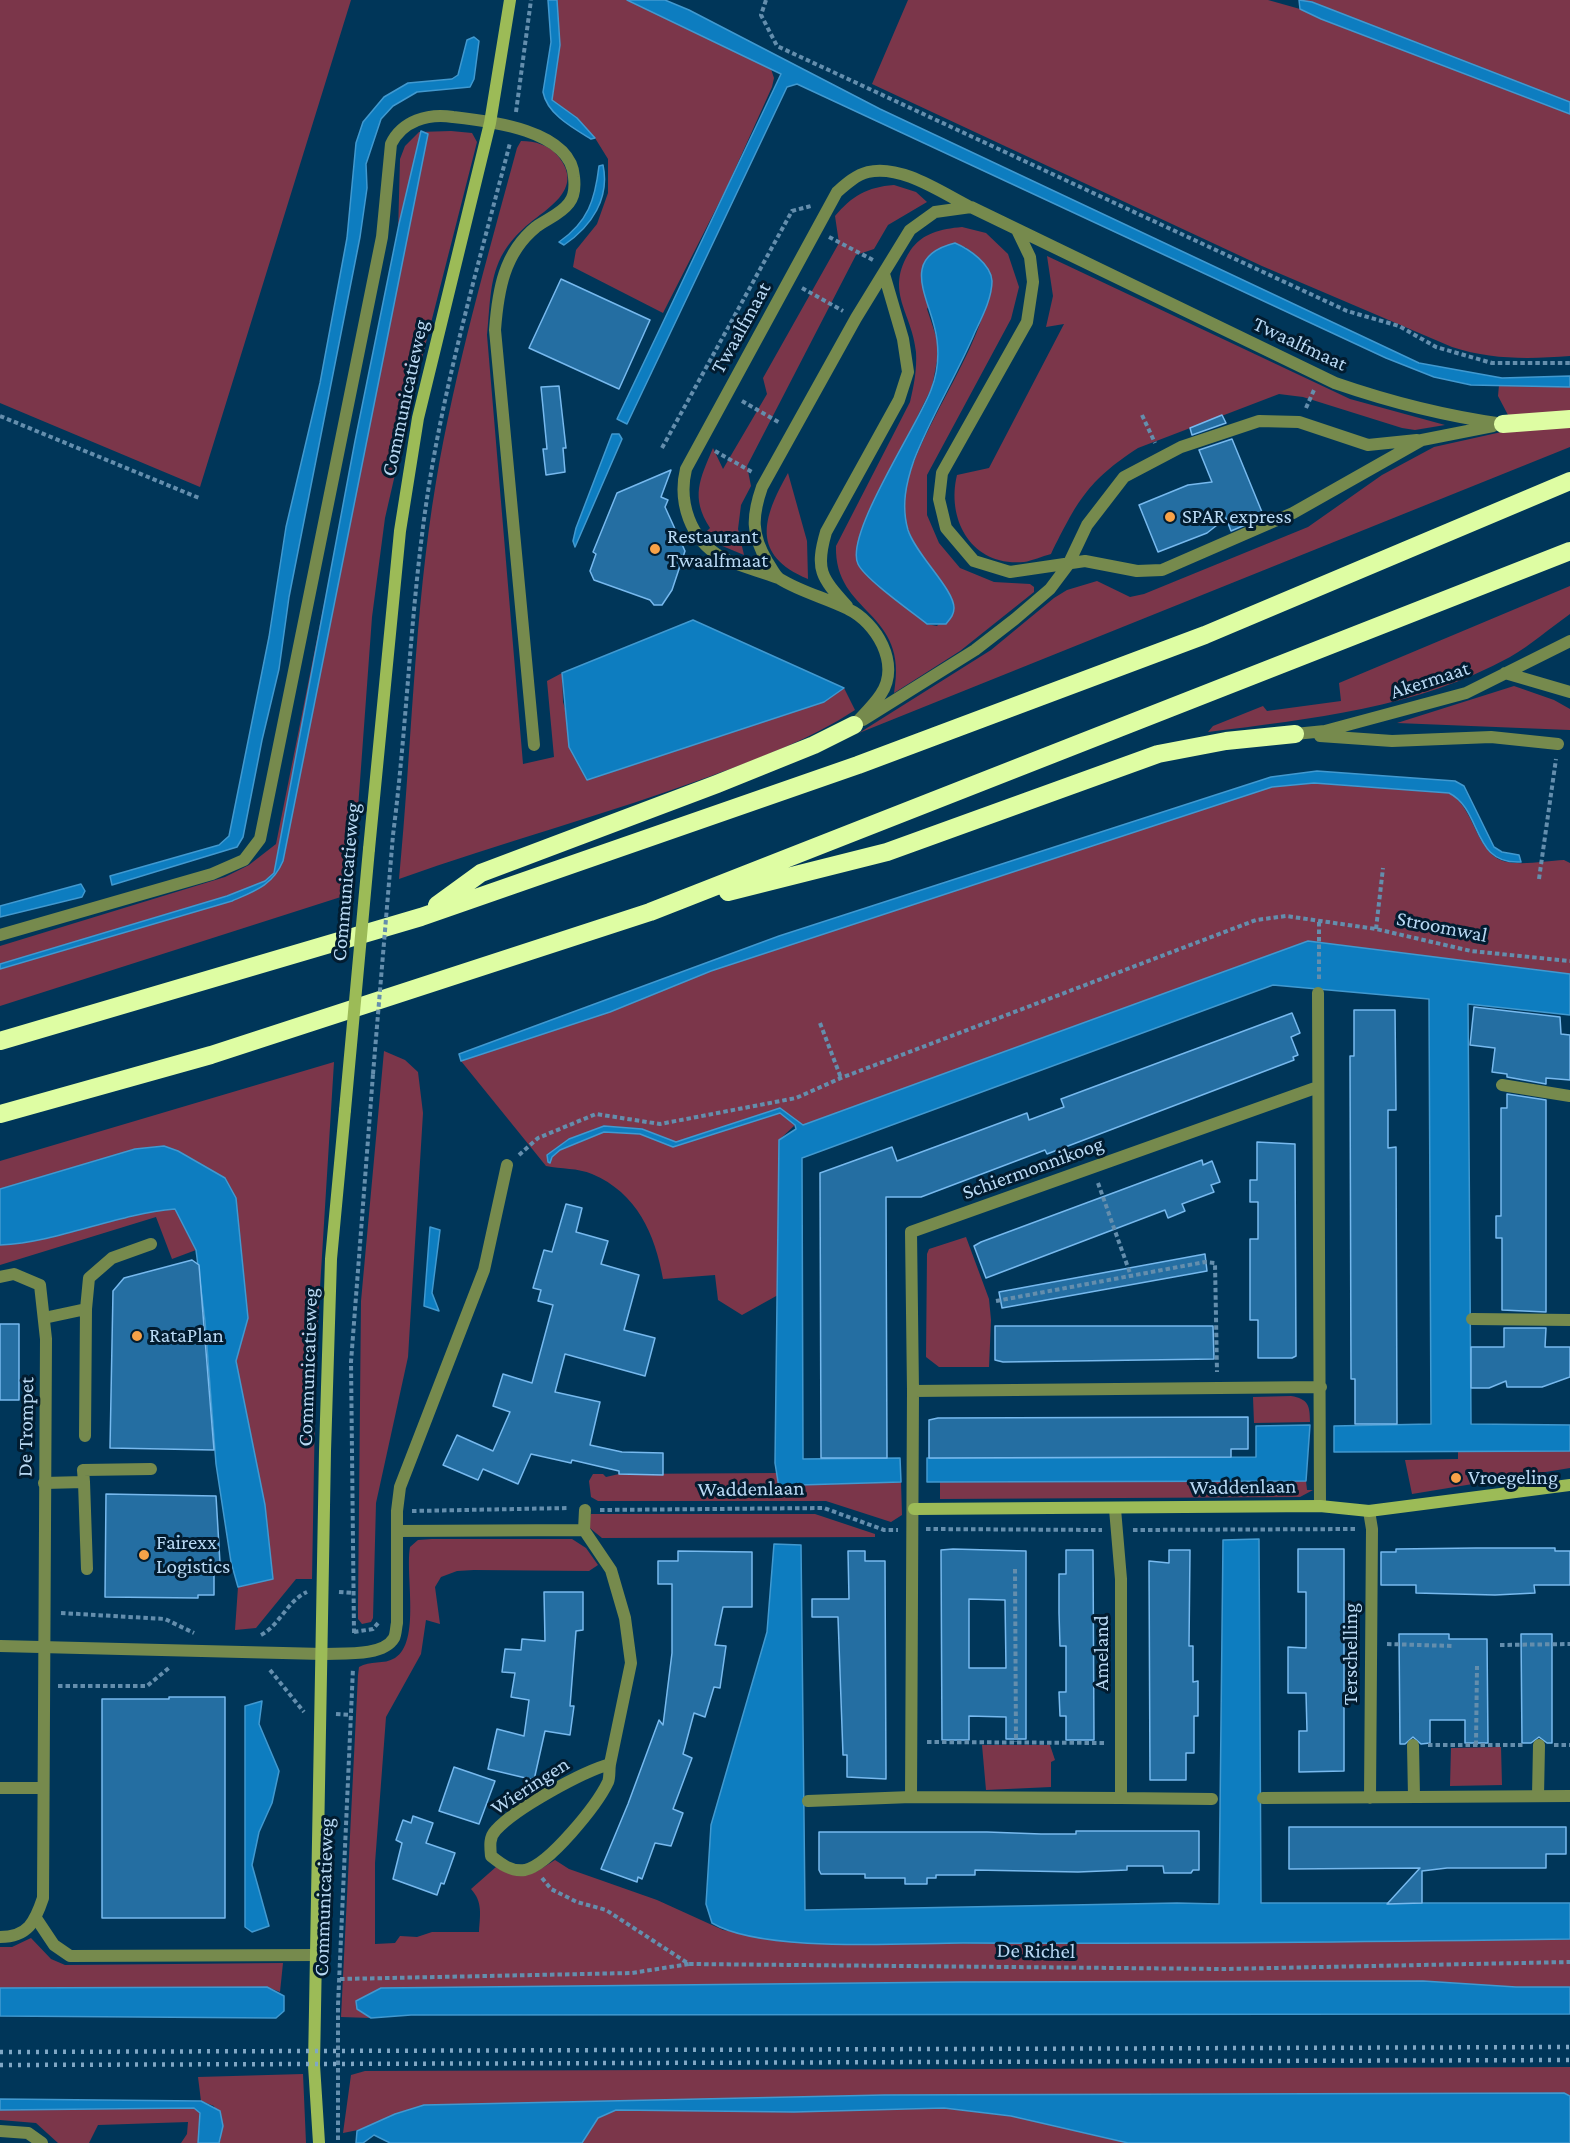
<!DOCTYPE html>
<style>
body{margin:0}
canvas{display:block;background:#003659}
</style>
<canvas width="1570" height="2143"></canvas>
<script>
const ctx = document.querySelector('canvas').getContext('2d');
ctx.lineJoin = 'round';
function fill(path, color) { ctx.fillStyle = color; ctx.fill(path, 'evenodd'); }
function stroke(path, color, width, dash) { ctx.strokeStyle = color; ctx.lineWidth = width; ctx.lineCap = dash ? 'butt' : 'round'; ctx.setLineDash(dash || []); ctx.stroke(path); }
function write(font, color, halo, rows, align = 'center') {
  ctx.font = font + ' "Crimson Pro",serif'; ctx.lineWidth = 6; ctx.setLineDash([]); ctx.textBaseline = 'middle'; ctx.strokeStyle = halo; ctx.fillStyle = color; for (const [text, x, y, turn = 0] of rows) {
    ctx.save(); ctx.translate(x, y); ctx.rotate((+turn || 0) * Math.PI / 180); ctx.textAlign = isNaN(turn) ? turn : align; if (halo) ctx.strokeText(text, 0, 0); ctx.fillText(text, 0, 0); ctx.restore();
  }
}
fill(new Path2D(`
 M0,0H351L200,487L0,403Z
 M557,0H627L771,69L774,78L772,87L726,189L663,313L573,267L576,250L597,224L608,193V159L595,138L577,118L552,100L560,45Z
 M908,0H1268L1300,9L1321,19L1570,114V356C1530,359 1491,360 1452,347L1262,266L872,84Z
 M1302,0H1570V102Z
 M451,131L472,133L477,142L418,374L385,518L372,617L357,822L347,895L0,1006V946L225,877L249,865L276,844L398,234L400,159L405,146L419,132Z
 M521,141C535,141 549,145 558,156C586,190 545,209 524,228C514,237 507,246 501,257C489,281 490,308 487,335L523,764L554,757L547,681L562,673L563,702L587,780L824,702L844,688L855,710C811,739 760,758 711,776C608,814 502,842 399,879C412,747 414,613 436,482C455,369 487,259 517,148Z
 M894,185L916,192L927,202L888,225L874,249L856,255L747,466L751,486L741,505L738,529L744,555L720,545L706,532L710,528C690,497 700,479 713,448L723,469L767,394L763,378L839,243L835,216C852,196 867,187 894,185Z
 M962,227L986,233L1008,254L1019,287L1011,319L927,475V515L939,543L960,568L994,582L1030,584L1034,587V592L960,651L894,693C910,610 834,615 836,546L910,402C914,385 917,370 916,352C912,312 884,292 910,251C922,233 941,229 962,227ZM965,247C972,252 982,259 985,266C1008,322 904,439 904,506C904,548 942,571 954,607L937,626L927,624L858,565L861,530L932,387L937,361V339L927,309Z
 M1047,256L1350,399L1445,425L1415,430L1402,428L1303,397L1279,394L1138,448C1087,481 1077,502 1051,554C1042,556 1032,561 1024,562C972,567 946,520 957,475L989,468L1064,324L1046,327L1053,296Z
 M1499,385L1570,387V413L1508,415L1498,396Z
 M1570,424V447L859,733L991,650L1054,598L1067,590L1097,581L1130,597L1144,594L1308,527L1382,475L1434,447L1515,429Z
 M788,473L807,541L808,579C751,555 762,519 788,473Z
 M1570,586V614C1550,628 1531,645 1510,657C1418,708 1310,719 1208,732L1213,726L1263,706L1267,711L1341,701L1339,683Z
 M1514,686L1554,700L1570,709V730L1397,723Z
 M1314,783L1449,793C1474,806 1476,853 1503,861C1520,866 1546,861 1564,860L1570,863V974L1308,941L803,1125L780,1108L676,1142L642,1129L604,1126L569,1139L552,1157L560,1150L604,1132L640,1134L673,1147L780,1113L795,1125L779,1140L778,1295L742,1315L718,1300L715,1275L663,1279C655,1234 637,1193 592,1174C578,1168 561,1169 546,1166L461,1061L610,1012L711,971L1132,832L1272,787Z
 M384,1051L405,1060L418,1072L423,1113L408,1357L376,1503L373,1618L371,1622L362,1624L358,1619V1607L361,1301Z
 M334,1062L316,1352L312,1579H296L256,1628L235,1630L238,1587L273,1579L265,1505L236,1361L248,1318L236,1198L225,1178L178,1151L163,1146L135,1149L0,1189V1161Z
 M175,1209L196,1250L172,1259L156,1217L0,1265V1245C60,1242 115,1214 175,1209Z
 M966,1237L989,1299L991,1320L989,1367H939L926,1357L927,1254L929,1249Z
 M1291,1396C1308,1399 1310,1405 1310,1422L1254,1423L1253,1397Z
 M1458,1451H1570V1468L1412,1494L1405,1460L1458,1459Z
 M777,1473L779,1488L797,1491L798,1485L901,1482L902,1515L891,1522L826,1501H598L591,1497L589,1481L593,1474H603L606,1477L619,1474Z
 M1306,1481L1307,1490H1313L1300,1497L940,1499V1482Z
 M591,1514H815L875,1534V1537L602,1538L585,1524Z
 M432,1539H572L586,1548L598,1565L589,1571L474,1570L457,1571L441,1577L435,1587L440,1624L426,1620L421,1654L386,1717L375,1863V1944L395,1943L400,1936L417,1937L432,1932H479C480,1915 483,1902 471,1889L496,1867L536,1872L555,1860L569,1869L657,1900L723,1930L806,1943L1091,1944L1570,1939V1987L357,2009L371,2018L341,2017L358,1675L359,1667C370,1660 384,1665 395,1658C421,1642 405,1575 410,1547L418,1540Z
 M982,1745H1050L1055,1760L1051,1762V1787L986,1790Z
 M1501,1747L1502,1785L1450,1786L1451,1748Z
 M31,1938L51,1959L65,1965L283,1963L280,1992L267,1987L0,1988V1947H12Z
 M1570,2067V2096L1564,2093C1174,2094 784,2091 395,2114L368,2128L343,2133L351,2075L365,2071Z
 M303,2074L306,2143H219L221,2139L214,2106L201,2101L198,2077Z
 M194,2108L200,2113L198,2143H181L187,2134L188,2122L98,2125L89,2143H58L36,2123L0,2120V2110Z
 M944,2108L1011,2116L1128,2143H582L598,2118L616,2110L794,2112Z`), '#7b364a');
const water = new Path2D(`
 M548,0H557L560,45L552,100L577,118L595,138L591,139C573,128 547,114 543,92L551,42Z
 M627,0H665L689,10L880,109L1419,363L1502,378L1570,376V387L1471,385L1434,377L1386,358L797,84L787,87L627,424L617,419L781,74Z
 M1299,0L1312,2L1570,102V114L1321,19L1300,9Z
 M474,37L479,41L474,79L470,87L417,92L393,106L381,119L366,164L367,188L360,237L289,597L279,669L262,740L243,837L237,847L112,885L110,876L219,845L229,836L269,637L286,527L320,383L347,238L356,143L363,122L384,97L408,83L452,79L458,75L467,40Z
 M421,131L428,134L283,861C273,885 255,891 232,901L0,969V964L227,896L265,881L274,873L355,441L399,224Z
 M603,165C610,198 592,226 564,245L559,242C588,222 595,200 599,166Z
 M955,243C969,249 991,264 992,281C992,298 982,317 975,332C957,375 931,416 914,460C906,483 901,506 908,530C916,555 954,589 954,608C954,615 950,619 946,624H927C912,612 865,579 858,564C844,535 918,425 931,390C937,375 939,356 937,340C933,302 895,258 955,243Z
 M612,434H619L622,439L575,547L573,541L576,528Z
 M693,620L844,688L824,702L587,780L569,747L562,673Z
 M1317,771L1455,781L1464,786L1494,847L1502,852L1519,855L1521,862C1471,865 1483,810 1449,793L1314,783L1272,787L711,971L610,1012L461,1061L459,1054L779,936L1271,777Z
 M81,884L85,891L82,897L0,917V906Z
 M1308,941L1570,974V1015L1468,1004L1471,1424L1570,1425V1451L1334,1452V1426L1431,1424L1429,999L1273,985L802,1158L803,1459L900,1458L901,1482L799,1485L797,1491L779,1488L775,1463L779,1140L796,1129L795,1125L780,1113L673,1147L640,1134L604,1132L560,1150L552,1157L550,1163L548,1162L547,1155L569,1139L604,1126L642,1129L676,1142L780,1108L803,1125Z
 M164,1146L178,1151L225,1178L236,1198L248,1318L236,1361L265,1505L273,1579L238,1587L231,1562L216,1464L205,1321L196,1250L175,1209C115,1214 60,1242 0,1245V1189L135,1149Z
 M430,1227L440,1230L432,1293L439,1311L424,1306Z
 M1310,1425L1306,1481L927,1482V1458L1256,1457V1426Z
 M1259,1539L1261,1903H1570V1939C1368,1942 1165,1944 963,1943C900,1943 763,1953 712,1923L706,1904L711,1825L767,1632L774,1544L801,1545L805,1910L1177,1903L1219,1904L1223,1540Z
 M262,1701L259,1724L279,1771L272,1803L259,1832L252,1865L269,1926L252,1932L245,1927V1706Z
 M1423,1981L1516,1987H1570V2014L411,2015L371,2018L357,2009L356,2001L381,1988L960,1982Z
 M267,1987L284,1996V2011L276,2018L0,2016V1988Z
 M1564,2093L1570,2096V2143H1128L1011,2116L944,2108L794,2112L616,2110L598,2118L582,2143H390L374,2135L363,2143H356L357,2131L395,2114L424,2105L884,2095Z
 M0,2099L201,2101L220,2111L223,2126L219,2143H198L200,2113L194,2108L0,2110Z`);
fill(water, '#0d7dc0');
stroke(water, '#4199d0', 1.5);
const building = new Path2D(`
 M561,279L650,320L619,389L529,348Z
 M559,386L566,448H563L565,472L546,475L543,449H547L541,387Z
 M1222,415L1226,423L1192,435L1190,428Z
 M1232,439L1264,517L1231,531L1226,518L1207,533L1158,552L1139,505L1188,485L1212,482L1199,450Z
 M671,470L661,497L668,500L665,507L685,551L672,590L662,605H654L650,600L594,580L590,571L596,554L593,552L617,493Z
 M1474,1007L1560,1017L1561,1034L1570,1035V1080L1546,1078V1084L1507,1077V1074L1492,1072L1495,1048L1470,1045Z
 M1354,1010H1395L1396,1110H1388V1148L1396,1147L1397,1424H1355V1379H1351L1350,1056H1354Z
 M1292,1013L1300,1033L1291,1037L1298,1055L1293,1057L1294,1060L1047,1154L1045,1150L921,1197H886L887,1458H821L820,1173L892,1147L897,1161L1027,1113L1029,1120L1064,1107L1061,1099Z
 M1507,1094L1546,1100V1312L1502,1310V1238H1496V1216H1501V1108H1507Z
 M1257,1142L1295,1144L1296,1356L1292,1358H1258V1320H1250V1239H1258V1202H1250V1180H1257Z
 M1202,1160L1203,1165L1212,1161L1220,1182L1211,1185L1214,1192L1182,1204L1185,1211L1168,1218L1165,1210L986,1278L974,1246L981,1242Z
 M566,1204L582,1208L576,1232L608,1241L601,1264L639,1275L624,1330L655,1338L645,1376L565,1354L555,1392L600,1402L590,1445L622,1452L663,1453V1475L619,1474V1471L572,1460L571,1463L531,1454L518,1484L483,1469L478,1480L443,1465L457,1435L493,1451L510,1412L493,1406L503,1374L532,1383L553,1305L538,1301L541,1290L533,1288L544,1250L552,1252Z
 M1205,1254L1207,1271L1002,1308L999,1292Z
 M192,1260L199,1265L214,1450L110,1448L113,1291L124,1278Z
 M0,1324H19V1400H0Z
 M995,1326H1213L1214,1359L1003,1362L995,1360Z
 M1504,1328H1546L1545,1347H1570V1377L1542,1387H1507L1506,1381L1489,1388H1471V1347H1504Z
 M1248,1417V1449H1231V1457L929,1458V1420L938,1418Z
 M106,1494L216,1496L220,1563H214V1595H198V1598L105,1597Z
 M1476,1548H1555V1551H1570V1585H1534L1535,1593L1495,1595L1416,1593V1585H1381V1552H1396V1549Z
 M953,1549L1026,1551V1739H1006V1717L969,1716V1740H942L941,1550ZM969,1599L1005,1600L1006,1668H969Z
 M1298,1549H1344V1771L1299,1772V1731H1307L1306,1693H1288V1647L1306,1648V1592H1298Z
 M1066,1550H1093L1094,1740H1066V1716H1060L1059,1692H1066V1646H1060L1059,1613V1574H1066Z
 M1169,1550H1190L1189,1646H1193V1682L1198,1681V1716H1194V1753H1186V1780H1150L1149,1561L1169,1563Z
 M678,1551L752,1552V1607H723L715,1645L726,1646L720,1688L714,1687L705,1717L694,1713L683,1754L692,1758L673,1809L683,1813L671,1846L655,1843L642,1879L638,1877L637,1882L601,1869L628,1804L659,1720L663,1725L672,1653V1584H658V1561H678Z
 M848,1551H865V1561H885L886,1779L847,1777V1755H843L838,1617H812V1599H849Z
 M544,1592H583V1630L576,1631L570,1706H574L570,1735L545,1731L534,1780L488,1769L497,1729L524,1736L529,1700L511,1697L515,1673L502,1672L505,1649L521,1650L522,1639L545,1641Z
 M1399,1634H1449V1639H1487L1488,1743H1465V1720H1430V1743L1421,1744L1413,1737L1405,1744H1400Z
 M1521,1634H1552V1743H1547L1539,1737L1531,1743H1522Z
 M169,1697H225V1918H102V1699H169Z
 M454,1767L495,1781L479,1824L439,1811Z
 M413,1816L433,1823L426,1843L455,1853L444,1884L441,1883L437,1895L393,1879L402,1843L396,1840L403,1820L411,1823Z
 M1289,1827H1566V1854H1546V1868H1447L1422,1871V1903L1387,1904L1420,1868L1289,1869Z
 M1076,1831H1199V1870H1193L1191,1873H1164L1163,1866H1127V1870L1078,1872L975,1870V1875H936V1878H927V1884H905V1878H865V1874H821L819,1870V1832H987L1041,1834H1076Z`);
fill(building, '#246ea2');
stroke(building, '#77b9ee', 1.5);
stroke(new Path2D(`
 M766,0L761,15L777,46L1347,311L1399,326L1436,347L1492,363H1570
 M516,112L531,0
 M829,237L873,260
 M802,288L843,311
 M742,401L780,423
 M1306,408L1314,390
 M1142,415L1155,443
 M0,416L199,498
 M662,448L792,211L811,206
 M715,451L752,472
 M393,835C409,710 411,581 434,456C453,351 483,247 510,143
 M1539,879L1556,759
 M1376,929L1383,868
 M1319,979V922
 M820,1023L841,1078
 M519,1155L538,1138L596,1114L660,1124L796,1098L841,1078L1256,920L1286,916L1376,929L1471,951L1570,961
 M1098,1183L1131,1276
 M996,1301L1205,1262L1215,1263L1217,1372
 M600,1510L824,1508L884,1530H898
 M412,1511L569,1508
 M926,1529L1102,1530
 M1133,1530L1357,1529
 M1015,1569L1016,1742
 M339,1592L353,1593
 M61,1613L165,1619L194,1633
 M354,1632L373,1629L379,1622
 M354,1633L351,1362L373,1074
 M261,1635C280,1625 287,1601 307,1592
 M1387,1644L1452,1646
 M1500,1645L1570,1644
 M270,1670L304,1712
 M58,1686H147L170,1667
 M336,1714L351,1715
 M927,1742L1106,1743
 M1428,1745H1523
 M1476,1745L1477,1666
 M1554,1745H1570
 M542,1878L551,1889L577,1902L606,1910L689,1964L1223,1969L1570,1962
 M340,1979L632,1973L689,1964
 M338,2140V2005L353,1668`), '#648ead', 4, [4.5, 3]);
stroke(new Path2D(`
 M1017,230L1030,257L1033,282L1027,322L942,473L939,499L946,528L974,561L1010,572L1085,561L1137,571L1162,570L1293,513L1422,440L1493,426
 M778,578C760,571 738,566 721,557C690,539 678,502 686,469L837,192C846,184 856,175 868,172C901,164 942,193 970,207
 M847,606C821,577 815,570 826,532L899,400L908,372L903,339L884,274
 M1505,673L1570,692
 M863,720L975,650L1015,619L1050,589L1068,565L1087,525L1124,477L1181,447L1259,421L1299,422L1368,445L1417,440
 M854,725C863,715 874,705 881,694C901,664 876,622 848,609C826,598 801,592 780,579C775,576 771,567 767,561C751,534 752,516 762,487L856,318L910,230L935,212L971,207L1335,383C1390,402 1445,416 1503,424
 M1295,734L1325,731L1466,693L1570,641
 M1320,736L1392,741L1491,737L1558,744
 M44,1318L86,1309
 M85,1436L86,1309L89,1278L112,1258L151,1244
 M84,1482L83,1470L151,1469
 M44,1483L84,1482L87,1569
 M1413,1745L1414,1797
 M1538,1796L1539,1745
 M36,1918L54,1945L70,1956L317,1955`), '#768a4d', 12);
stroke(new Path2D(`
 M0,935L212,874L244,860L260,839L382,237L391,144C402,121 428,113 453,117C489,121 571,130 574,177C575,186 575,196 569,203C561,214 547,219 536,227C504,253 498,290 495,330L534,745
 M1318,993L1320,1506
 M1502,1085L1570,1096
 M0,1277L14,1274L40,1285L46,1339L43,1898C35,1922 28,1937 0,1937
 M1472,1319L1570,1320
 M913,1391L911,1232L1318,1087
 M585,1510L584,1530L611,1570L625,1618L631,1663L610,1764C609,1770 610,1777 608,1782C597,1805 549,1865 525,1870C511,1872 501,1864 491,1856C490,1846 489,1837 496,1830C516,1808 582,1772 610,1764
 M1369,1511L1372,1529L1370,1798
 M397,1531L584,1530
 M0,1646L323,1654C342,1653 383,1657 394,1638C396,1634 396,1627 397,1623V1511L400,1487L484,1270L507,1165
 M0,1788H41
 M911,1797L1121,1798V1579L1115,1509
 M1121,1798L1212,1799
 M1263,1798L1570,1796
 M808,1801L911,1797L913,1391L1321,1387
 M0,2131L28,2133L42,2143`), '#768a4d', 12);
stroke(new Path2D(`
 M369,849L400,531L418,418L490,123L510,0
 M914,1509L1320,1506L1369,1511L1570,1485
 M319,2143L314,2065L325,1451L331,1259L345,1110`), '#9cbb57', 12);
stroke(new Path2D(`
 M1503,424L1570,419
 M728,892L887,852L1158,754L1226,741L1295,734
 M437,905L481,873L717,784L814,745L854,725
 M0,1041L421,917L858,765L1205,635L1570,481
 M0,1114L211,1055L650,912L1570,551`), '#defda3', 18);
stroke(new Path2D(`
 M0,2052L1570,2047
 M0,2065L1570,2060`), '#80a7c5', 4.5, [3, 6]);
stroke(new Path2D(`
 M373,1074L393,835`), '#648ead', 4, [4.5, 3]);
stroke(new Path2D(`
 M345,1110L369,849`), '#9cbb57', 12);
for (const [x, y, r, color] of [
 [1170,517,6,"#f7a248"],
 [655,549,6,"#f7a248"],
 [137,1336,6,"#f7a248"],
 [1456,1478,6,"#f7a248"],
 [144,1555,6,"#f7a248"]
]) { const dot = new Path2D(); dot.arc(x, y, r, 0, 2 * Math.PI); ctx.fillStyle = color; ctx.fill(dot); stroke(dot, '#021c30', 2); }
write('21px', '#b9d9f4', '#021c30', [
 ["Twaalfmaat",741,328,-61],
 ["Twaalfmaat",1300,344,25],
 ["Communicatieweg",405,398,-78],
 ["Akermaat",1430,680,-18],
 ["Communicatieweg",346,882,-85],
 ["Stroomwal",1442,927,11],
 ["Schiermonnikoog",1033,1168,-20],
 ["Communicatieweg",308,1367,-88],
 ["De Trompet",26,1427,-89],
 ["Waddenlaan",1243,1487,-1],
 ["Waddenlaan",751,1489,-1],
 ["Ameland",1102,1653,-90],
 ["Terschelling",1351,1654,-90],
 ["Wieringen",530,1786,-33],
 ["Communicatieweg",324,1897,-88],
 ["De Richel",1036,1951,1]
]);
write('21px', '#b9d9f4', '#021c30', [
 ["SPAR express",1182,517],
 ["Restaurant",667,537],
 ["Twaalfmaat",667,561],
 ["RataPlan",149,1336],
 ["Vroegeling",1468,1478],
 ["Fairexx",156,1543],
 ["Logistics",156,1567]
], 'left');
</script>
